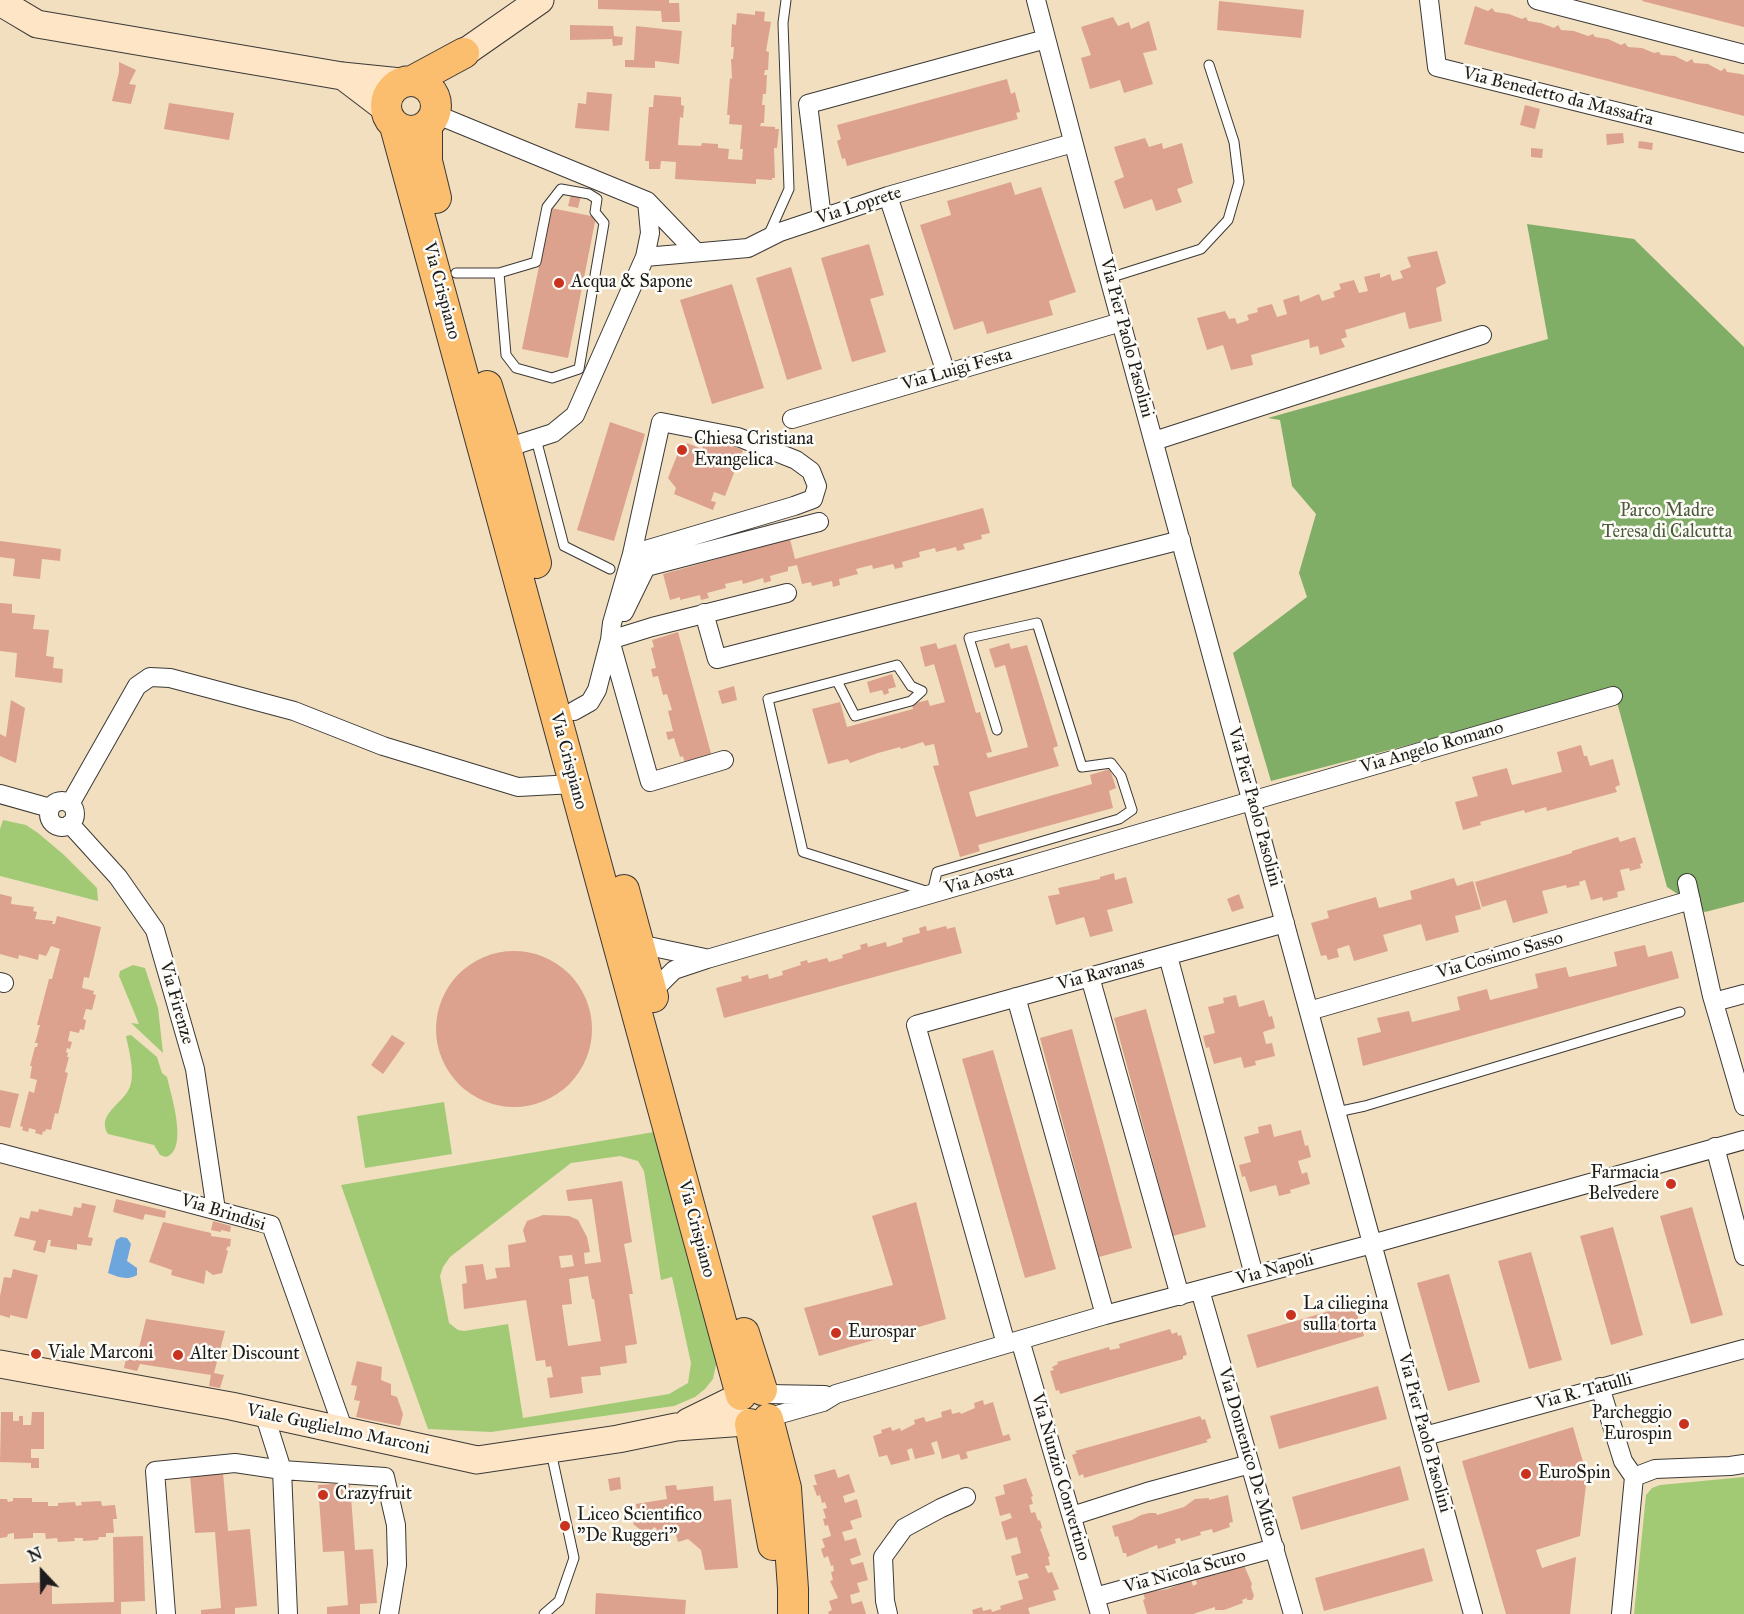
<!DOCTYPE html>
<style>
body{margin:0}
#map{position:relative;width:1744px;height:1614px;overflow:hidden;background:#f1dfc0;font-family:"IM FELL Great Primer",serif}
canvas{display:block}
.north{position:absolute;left:12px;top:1542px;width:60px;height:60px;-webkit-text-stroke:4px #fdfcf7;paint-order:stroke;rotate:338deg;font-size:16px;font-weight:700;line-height:24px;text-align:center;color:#1c1c1c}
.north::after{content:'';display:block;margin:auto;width:21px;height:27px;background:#1c1c1c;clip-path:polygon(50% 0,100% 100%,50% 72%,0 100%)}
</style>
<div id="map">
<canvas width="1744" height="1614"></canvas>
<div class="north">N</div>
</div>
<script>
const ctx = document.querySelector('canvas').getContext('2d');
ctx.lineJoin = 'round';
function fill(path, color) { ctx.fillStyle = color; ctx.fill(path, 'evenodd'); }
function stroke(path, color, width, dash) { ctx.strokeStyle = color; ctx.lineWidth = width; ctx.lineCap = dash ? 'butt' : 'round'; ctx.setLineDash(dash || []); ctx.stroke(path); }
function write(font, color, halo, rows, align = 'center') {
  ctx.font = font + ' "IM FELL Great Primer",serif'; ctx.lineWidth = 5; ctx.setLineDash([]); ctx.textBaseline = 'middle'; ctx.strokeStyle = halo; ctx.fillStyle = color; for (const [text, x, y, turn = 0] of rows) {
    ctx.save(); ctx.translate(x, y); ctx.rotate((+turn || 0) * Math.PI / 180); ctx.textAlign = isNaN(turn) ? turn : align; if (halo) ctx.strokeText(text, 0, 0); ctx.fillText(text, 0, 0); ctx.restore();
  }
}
fill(new Path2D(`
 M3,820L26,825L38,833L63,854L97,888L98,901L0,876V829Z
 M133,965L145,968L158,1008L163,1053L131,1023L139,1024L119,976L120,971Z
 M131,1035L157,1057L162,1073L167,1077C171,1095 189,1150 166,1157L160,1155L154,1145L108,1134C96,1115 122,1104 129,1089C136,1075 129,1051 126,1036Z
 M444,1102L452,1154L365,1168L357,1116Z
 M654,1132L717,1360L713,1379L705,1389L695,1397L674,1406L491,1432L428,1429L341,1185ZM620,1156L638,1161L644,1171L661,1280L672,1277L691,1363L688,1383L669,1394L523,1418L508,1324L464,1331L458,1330L449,1323L440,1276L443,1267L450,1257L571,1163Z
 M1744,1477V1614H1634L1646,1495L1652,1488L1660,1485Z`), '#a2ca75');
fill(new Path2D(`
 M1527,224L1634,239L1744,347V902L1705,912L1667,887L1614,691L1271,781L1233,653L1307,597L1299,573L1316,514L1292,486L1280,420L1268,418L1548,339Z`), '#81ae66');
fill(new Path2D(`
 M121,1237L127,1238L131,1244L127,1261L137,1268V1275C127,1281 118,1277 108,1273L116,1240Z`), '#6ca6dc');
fill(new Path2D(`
 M598,0H669V3H679L680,22H662L661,11L598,9Z
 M1643,0H1744V27L1642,1Z
 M1219,1L1304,10L1301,38L1217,30Z
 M1475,6L1488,11L1492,8L1495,12L1509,14L1522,19L1526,17L1528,21L1541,23L1554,28L1558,25L1561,30L1574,31L1588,36L1593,34L1595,37L1608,39L1621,45L1625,43L1628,47L1642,48L1654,53L1659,52L1661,55L1675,56L1687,62L1692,59L1694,63L1708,64L1721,71L1725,68L1727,72L1741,74L1744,75V116L1464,44Z
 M755,11L765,12L764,21L771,22L766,51L769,52L768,70H765L764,75H767L766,94H763L762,105H765L764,123H761L760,126L775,127V129H779L777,148H774L775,178H772V180L756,179V184L675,179L676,162L661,161L660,169H649V161H645L649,107H653L654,95L681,97V105L684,106L683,118L680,117L678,145L701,146L702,143L718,144V148L729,149L728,159L742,160L743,149H740L742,125L729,124L730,115H727L730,78L732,79L731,59H733L734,47H731L732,24L736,25L737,13L755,15Z
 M1113,17L1118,26L1129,22L1131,29L1149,21L1157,50L1143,53L1153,84L1124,93L1120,80L1090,89L1081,58L1091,55L1081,27Z
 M570,25L613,26L614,36L623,37L622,45L613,46L612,39L570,40Z
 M636,26L682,31L679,64L655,61V68L625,67V60H634Z
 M119,62L136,70L129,84L136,85L131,104L112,101L119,72Z
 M1007,79L1011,94L1015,92L1020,112L1016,113L1018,119L847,166L845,158L842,159L837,141L841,139L837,125Z
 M587,92L612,94L609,131L575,128L578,103L586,104Z
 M169,103L234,113L229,140L164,129Z
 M1525,105L1540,109L1535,129L1520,125Z
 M1623,133L1624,143L1607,145L1606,134Z
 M1145,138L1149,147L1162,143L1163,149L1182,143L1193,183L1177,189L1182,202L1156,211L1152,199L1124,209L1114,181L1124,177L1114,147Z
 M1639,141L1653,143L1652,150L1638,148Z
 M1531,148L1543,149L1542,158L1531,157Z
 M1011,182L1015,195L1041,187L1076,292L1049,301L1053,315L987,334L983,321L954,330L920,225L951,215L947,201Z
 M571,194L581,196L578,208L568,206Z
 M551,208L596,217L568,358L522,349Z
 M869,244L884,295L870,299L886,352L852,362L821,258Z
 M1437,251L1446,283L1436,288L1442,321L1409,329L1405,312L1345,330L1347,337L1341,339L1345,347L1320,355L1318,346L1310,348L1309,339L1251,355L1253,365L1231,370L1223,345L1207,350L1197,318L1225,311L1229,319L1235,318L1237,324L1249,320L1247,315L1258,312L1257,308L1272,304L1277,317L1287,314L1283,300L1299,295L1300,302L1319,294L1322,301L1335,297L1333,292L1341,289L1339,284L1354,280L1359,293L1368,291L1364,277L1380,273V278L1390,274L1392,281L1403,278L1400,271L1411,267L1407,257Z
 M791,267L822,369L787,380L756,278Z
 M732,284L764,388L712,404L680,300Z
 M610,422L645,434L614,541L577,530Z
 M707,436L743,450L725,496L714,492L711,501L716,502L713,510L674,494L676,488L668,478L678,453L683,455L687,443L702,449Z
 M983,508L990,533L981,535L982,539L963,544L965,549L957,551L956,547L936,552L935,548L919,552L920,557L902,562L903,567L895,569L893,564L873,569L872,565L856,569L858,574L839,579L840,585L833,587L832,581L812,586L811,582L802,584L797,565L788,567V571L770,576L771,581L764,583L763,578L743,584L742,580L725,584L726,588L707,593L709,598L701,600L700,595L680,600V597L670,600L663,574L790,539L795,559Z
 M0,541L61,549L60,561L42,559L40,579L13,576L15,559L0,557Z
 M0,603L12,604V613L35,615L33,629L49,630L46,656L54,657L53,668L63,669L62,683L15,677L17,653L0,651Z
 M678,632L712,757L685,764L683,756L680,757L674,738L668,740L666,732L673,731L668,711L672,710L667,694L663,695L658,676L653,677L651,669L656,668L651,648L654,647L652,640Z
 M936,643L938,649L956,644L976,713L980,712L992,752L986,753L988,758L1028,747L1005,665L995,668L989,649L1009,643L1011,649L1027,645L1058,746L1053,748L1059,766L969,792L976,817L1092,784L1090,775L1110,769L1116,788L1109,791L1113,808L978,845L980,851L960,857L933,766L939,765L934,744L925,746L923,742L901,749L900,747L878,753L850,763L848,759L828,764L812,709L840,702L847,727L913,709L912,704L928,700L930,706L945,702L934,664L925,667L920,647Z
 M892,674L896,687L888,689L889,693L884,695L882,690L870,693L867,682Z
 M734,686L737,700L722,704L718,691Z
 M11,700L25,708L16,763L0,756V734L6,737Z
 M1581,745L1584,756H1587L1590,766L1613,759L1620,785L1615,787L1617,792L1547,811L1546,807L1525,813L1524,810L1480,822L1481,825L1463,830L1455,802L1478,796L1472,777L1507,768L1512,785L1562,772L1557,752Z
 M1618,837L1620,842L1635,837L1643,863L1640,864L1641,868L1630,871L1629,868L1620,870L1625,890L1617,892L1618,897L1603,901L1602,897L1591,900L1585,880L1579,882L1580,885L1567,888L1566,885L1542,891L1548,913L1513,923L1506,900L1482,907L1475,882L1572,853V851Z
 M1114,873L1115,880L1126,877L1133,903L1107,910L1113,931L1090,937L1084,917L1056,925L1048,896L1060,894L1058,888L1100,879V877Z
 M1454,878L1457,886L1473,881L1481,909L1455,916L1459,932L1426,941L1421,924L1383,935L1388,951L1354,961L1349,945L1337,949L1339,957L1328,960L1326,955L1321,956L1311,923L1329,918L1327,911L1376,897L1379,908L1412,899L1410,891Z
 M0,894L12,897L11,904L34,907L33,911L37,912L35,919L53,921L52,924H55L57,916L101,927L89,978L84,977L82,988L94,991L93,994L96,995L92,1010L86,1009L83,1019L86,1020L84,1030L80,1029L79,1033L70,1031L68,1041L72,1042L70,1049L67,1048L66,1052L68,1053L67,1057H69L65,1072L68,1073L58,1114L55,1113L51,1130L46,1129L45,1132L43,1131L42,1135L35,1133L36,1130L29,1128L28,1132L22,1130L23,1127L20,1126L29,1091L34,1093L37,1080L30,1078L32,1066H30L35,1047H37L38,1043H35L40,1025H37L49,979H52L60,949L51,946L46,956L39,954L38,960L19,955L18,959L0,954Z
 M1239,894L1244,908L1232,912L1227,899Z
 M926,926L927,931L946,926L947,929L955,927L962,953L724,1018L716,988L742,981L741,977L748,975L749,979L768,974L769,979L783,975L782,971L801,965L800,962L807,960L808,963L827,958L829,962L843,958L842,955L861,949L860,945L867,943L868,947L886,942L887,947L903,942L902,938L920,933L919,928Z
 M1645,945L1648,957L1672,951L1679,978L1363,1066L1357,1038L1381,1032L1377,1018L1409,1011L1412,1022L1460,1010L1457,997L1487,989L1490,1000L1538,988L1535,974L1566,967L1569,977L1617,966L1614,952Z
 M436 1029a78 78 0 1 1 156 0a78 78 0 1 1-156 0Z
 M1236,995L1239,1007L1264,1000L1269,1017L1272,1016L1275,1028L1263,1032L1266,1044L1272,1043L1275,1056L1255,1061L1256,1065L1244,1068L1241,1057L1214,1064L1209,1047L1206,1048L1203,1036L1215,1033L1208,1007L1224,1003L1223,998Z
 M1146,1009L1206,1227L1173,1236L1114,1018Z
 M1072,1029L1132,1248L1099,1257L1040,1038Z
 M392,1035L405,1043L383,1074L371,1065Z
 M993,1050L1056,1269L1025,1278L962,1059Z
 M0,1090L19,1094L10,1128L0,1126Z
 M1271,1124L1274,1137L1301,1130L1305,1146L1308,1145L1311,1157L1298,1161L1302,1174L1307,1172L1310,1184L1290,1190L1291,1193L1279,1196L1276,1185L1250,1192L1245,1176L1242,1177L1239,1165L1251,1162L1244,1137L1259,1133L1258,1127Z
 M622,1181L632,1242L624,1244L633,1294H629L637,1344L625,1346L627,1363L600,1367L601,1375L581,1377L583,1393L550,1398L547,1378L553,1377L551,1366L546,1367L545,1360L536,1361L526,1300L464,1309L462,1284L467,1283L465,1266L483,1264L486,1280L497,1278L495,1268L510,1267L508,1245L526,1242L523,1230L527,1221L543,1215L569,1216L578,1220L587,1237L590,1252L584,1253L585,1264L601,1262L592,1199L568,1201L566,1190ZM572,1255L574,1266L561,1268L559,1256ZM588,1276L592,1299H594L601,1341L568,1346L562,1305L572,1304L569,1279Z
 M116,1199L166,1211L165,1218L145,1214L143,1220L113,1212Z
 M916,1202L946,1319L819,1356L804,1308L893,1285L872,1216Z
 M82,1203L96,1206L88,1237L93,1238L91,1246L77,1244V1250L50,1246L51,1240H48L45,1253L33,1250L36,1241L14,1236L20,1217L29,1219L31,1211L38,1212L39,1209L72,1216L74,1207L81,1208Z
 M1692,1207L1723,1315L1691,1324L1660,1216Z
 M213,1221L231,1226L230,1232L221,1230V1232L211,1230Z
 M163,1222L211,1233V1236L231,1239L230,1247L228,1246L226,1250L228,1251L222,1273L213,1275L206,1270L204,1284L171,1275L172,1270L149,1262Z
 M1613,1227L1643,1335L1611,1345L1580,1236Z
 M1531,1252L1562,1360L1529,1369L1498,1261Z
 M13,1269L38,1275L27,1319L10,1315V1318L0,1315V1296L4,1277L11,1278Z
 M1449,1274L1480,1382L1448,1391L1417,1283Z
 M1354,1304L1364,1336L1257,1368L1247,1335Z
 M146,1319L225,1331L214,1373L224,1375L220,1388L209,1386L211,1375L140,1364L137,1371L124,1368L127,1354L137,1356Z
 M1170,1329L1172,1334L1177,1332L1178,1336L1181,1335L1187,1355L1183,1356V1359L1060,1394L1059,1390L1056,1391L1050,1371L1054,1370L1052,1367L1058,1364L1057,1362L1109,1347L1110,1350L1120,1348L1119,1344Z
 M357,1361L382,1367L381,1380L391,1384V1395L397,1397L403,1414L400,1426L356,1417L360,1401L354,1400L357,1386L351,1385Z
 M1378,1386L1387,1419L1279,1449L1270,1416Z
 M983,1400L984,1405L993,1402L1003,1436L1009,1434L1011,1440L966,1452L968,1458L961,1460L959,1454L942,1459L937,1441L931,1443L935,1454L915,1459L912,1448L907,1450L910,1460L891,1465L887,1455L879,1457L873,1436L882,1433L881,1430L891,1427L892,1431L900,1428L901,1431L915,1424L914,1420L924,1417L926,1422L942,1417L941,1412L951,1409L952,1414L960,1412L961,1414L975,1408L974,1403Z
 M1,1412H13V1421H19V1416H23V1425H31L32,1412H44V1449H31V1458H39V1468H31V1463L0,1462Z
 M1200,1416L1202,1420L1205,1419L1211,1438L1206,1440L1208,1442L1084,1478L1083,1474L1079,1476L1072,1455L1077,1453L1075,1451Z
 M1573,1427L1587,1476L1580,1536L1536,1550L1542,1568L1576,1557L1570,1614H1506L1462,1461Z
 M1400,1466L1409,1500L1301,1530L1292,1497Z
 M835,1469L838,1478L849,1474L855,1492L843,1496L845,1503L857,1499L862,1517L850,1521L853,1529L842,1532L845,1541L856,1538L861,1555L850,1559L852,1565L863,1562L868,1580L857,1583L860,1592L850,1595L852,1604L862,1601L866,1614H829L828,1612L832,1610L829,1601L838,1598L830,1581L833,1580L831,1572L834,1571L833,1565L831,1566L828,1556L824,1558L821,1549L825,1547L822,1539L831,1536L828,1525L825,1526L823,1519L826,1518L823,1509L827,1508L825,1502L822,1503L820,1495L817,1496L813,1485H817L814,1475Z
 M223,1472L228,1531L250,1529L257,1606L235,1608V1614H201V1610L221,1608L215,1532L195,1533L190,1475Z
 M620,1477L621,1489L610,1491L608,1479Z
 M1026,1478L1033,1496L1031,1497L1033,1504L1029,1505L1031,1513L1035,1512L1038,1521L1040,1520L1042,1528L1040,1529L1050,1556L1048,1557L1050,1565L1045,1566L1048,1573L1052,1572L1059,1589L1053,1591L1056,1600L1028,1608L1030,1614H973L972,1610L982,1607L983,1611L991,1609L992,1612L1001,1609L1000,1606L1023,1599L1018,1581L1029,1578L1027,1573L1016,1576L1011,1556L1021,1553L1017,1537L1006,1540L1001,1522L1012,1518L1010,1513L1000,1516L995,1497L1005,1494L1003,1485Z
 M350,1483L355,1550L373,1549L377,1603L360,1604V1614H327V1607L348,1605L344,1551L323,1552L318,1485Z
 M676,1485L677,1490L713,1486L714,1501L731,1499L738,1568L705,1570L701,1550L688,1539L678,1542L676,1535L669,1529L660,1541L653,1535L657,1529L654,1527L647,1535L633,1524L638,1517L636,1504L667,1499L665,1486Z
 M1228,1495L1233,1522L1229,1523L1230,1527L1213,1533L1212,1529L1200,1532L1201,1535L1181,1541L1180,1538L1175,1539L1176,1543L1158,1549L1157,1545L1127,1557L1126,1553H1123L1118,1536L1115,1537L1112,1526L1132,1520L1141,1515L1149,1513H1156L1157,1515L1184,1507L1195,1499L1209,1498V1500Z
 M13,1498H32V1502H48V1506H58V1503L75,1502L76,1506L82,1505L81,1502L101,1501L102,1506L115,1505L117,1519H113L114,1533H106V1537H99L98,1540L83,1541V1538H74L75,1541L58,1542L57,1538L46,1539L45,1533H33V1538L14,1539V1533L8,1534L7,1537L0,1538V1499H7L8,1502L13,1501Z
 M143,1536L145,1601L121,1602V1614H0V1584L52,1582V1604L114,1602L113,1537Z
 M1424,1548L1433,1581L1324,1611L1315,1578Z
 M1244,1565L1252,1584L1251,1587L1254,1596L1252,1600H1247V1598L1242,1600L1243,1603L1224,1610H1215V1607L1193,1614H1147L1143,1600L1145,1599L1143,1593L1168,1589L1191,1579L1193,1586L1197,1584L1195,1578L1219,1574Z
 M596,1593L686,1600L685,1614H595Z`), '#dda28d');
const lane = new Path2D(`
 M768,236L789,189L783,23L786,0
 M456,273H499L506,355L516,368L552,378L579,369L604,223L595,212L597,199L589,194L561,189L547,207L536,262L499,273
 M1109,278L1201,249L1228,220L1239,182L1234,142L1209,65
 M536,439L564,546L610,569
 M837,681L855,716L911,701L922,691L911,686L897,665L768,699L803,852L932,893L937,872L1119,819L1132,810L1121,776L1111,763L1082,767L1037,623L969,638L997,730
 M1337,1112L1365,1106L1680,1012
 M544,1614L559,1601L574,1558L551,1452`);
const street = new Path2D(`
 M1036,0L1109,278L1473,1614
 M1429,0L1437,67L1744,143
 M1537,0L1744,54
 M435,114L647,201L696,252
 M888,196L946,373
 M822,218L808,104L1046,39
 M645,257L748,248L780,232L888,196L1073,143
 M792,419L1121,322
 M1154,441L1482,335
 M506,448L553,433L575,415L645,257L650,233L647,201
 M624,612L646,567L819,522
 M704,613L717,659L1181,540
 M574,711L590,702L597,690L610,640L612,623L632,554L661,422L738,437L796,460L811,471L817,486L813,499L794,506L632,554
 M724,760L650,782L610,640L652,627L787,593
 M0,794L50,808
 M49 814a13 13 0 1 1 26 0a13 13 0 1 1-26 0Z
 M70,804L137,686L150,677L170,678L294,711L383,746L518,787L574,784
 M70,824L118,877L155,930L195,1069L216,1210
 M1687,883L1712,996L1744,1106
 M639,944L705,958
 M1168,956L1254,1275
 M1090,977L1180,1296
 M0,982L4,983
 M652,992L674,970L707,959L1613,696
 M1016,997L1105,1315
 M1714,1002L1744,994
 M1309,1011L1691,900
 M1715,1147L1744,1256
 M0,1153L271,1225L344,1431
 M1200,1290L1293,1614
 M1020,1340L1100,1614
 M1006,1344L916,1025L1285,923
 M1600,1387L1623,1461L1634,1477
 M768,1394L825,1395
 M264,1413L282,1470L288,1614
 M770,1417L823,1402L836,1394L1105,1315L1372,1244L1744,1140
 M1425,1436L1744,1349
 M1072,1516L1147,1492L1250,1464
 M1095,1597L1275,1548
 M166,1614L155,1471L235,1463L282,1470L385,1477L396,1525L397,1565L389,1614
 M888,1614L885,1601L883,1557L904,1528L941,1508L966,1497
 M1621,1614L1634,1477L1655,1469L1730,1466L1744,1464`);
const secondary = new Path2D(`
 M0,2L37,24L342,76L401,82
 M464,53L540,0
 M343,76L385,108
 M0,1364L231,1406L477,1460L618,1439L676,1427L745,1422
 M688,1422L739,1397`);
const primary = new Path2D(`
 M414,80L464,53
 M386 106a25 25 0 1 1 50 0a25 25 0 1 1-50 0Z
 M395,126L741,1395
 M427,126V161L436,198
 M487,386L506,448L536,563
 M624,890L653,997
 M744,1333L762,1390
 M768,1419L786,1488L793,1589V1614
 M750,1424L773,1545`);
stroke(lane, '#3c3935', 11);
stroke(street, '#3c3935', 20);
stroke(secondary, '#3c3935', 29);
stroke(primary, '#3c3935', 32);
stroke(lane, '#fff', 9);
stroke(street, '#fff', 18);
stroke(secondary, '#fde5c5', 27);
stroke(primary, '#fbbe6e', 30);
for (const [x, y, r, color] of [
 [559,283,6,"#c8321e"],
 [682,450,6,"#c8321e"],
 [1671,1184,6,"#c8321e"],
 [1291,1315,6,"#c8321e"],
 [836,1333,6,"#c8321e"],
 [36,1354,6,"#c8321e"],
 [178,1355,6,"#c8321e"],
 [1684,1424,6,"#c8321e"],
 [1526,1474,6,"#c8321e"],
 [323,1495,6,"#c8321e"],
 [565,1526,6,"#c8321e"]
]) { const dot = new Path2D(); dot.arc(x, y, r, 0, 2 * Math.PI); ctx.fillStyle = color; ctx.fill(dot); stroke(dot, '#fdfcf7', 2); }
write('18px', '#1c1c1c', '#fdfcf7', [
 ["Via Benedetto da Massafra",1558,97,14],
 ["Via Loprete",859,206,-18],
 ["Via Crispiano",441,291,75],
 ["Via Pier Paolo Pasolini",1126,338,75],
 ["Via Luigi Festa",957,370,-16],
 ["Via Angelo Romano",1432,748,-16],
 ["Via Crispiano",568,761,75],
 ["Via Pier Paolo Pasolini",1254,807,75],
 ["Via Aosta",979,880,-16],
 ["Via Cosimo Sasso",1500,956,-16],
 ["Via Ravanas",1101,974,-15],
 ["Via Firenze",176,1003,74],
 ["Via Brindisi",223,1213,17],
 ["Via Crispiano",696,1229,75],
 ["Via Napoli",1275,1270,-15],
 ["Via R. Tatulli",1584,1392,-15],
 ["Viale Guglielmo Marconi",338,1430,12],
 ["Via Pier Paolo Pasolini",1424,1433,75],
 ["Via Domenico De Mito",1247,1452,74],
 ["Via Nunzio Convertino",1060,1477,74],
 ["Via Nicola Scuro",1185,1572,-15]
]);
write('18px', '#1c1c1c', '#fdfcf7', [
 ["Acqua & Sapone",571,283],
 ["Chiesa Cristiana",694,440],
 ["Evangelica",694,461],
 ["Farmacia",1659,1174,"right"],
 ["Belvedere",1659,1195,"right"],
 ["La ciliegina",1303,1305],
 ["sulla torta",1303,1326],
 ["Eurospar",848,1333],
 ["Viale Marconi",48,1354],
 ["Alter Discount",190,1355],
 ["Parcheggio",1672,1414,"right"],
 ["Eurospin",1672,1435,"right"],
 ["EuroSpin",1538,1474],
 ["Crazyfruit",335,1495],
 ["Liceo Scientifico",577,1516],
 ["\"De Ruggeri\"",577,1537]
], 'left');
write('18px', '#4b593b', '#fdfcf7', [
 ["Parco Madre",1667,512],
 ["Teresa di Calcutta",1667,533]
]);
</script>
